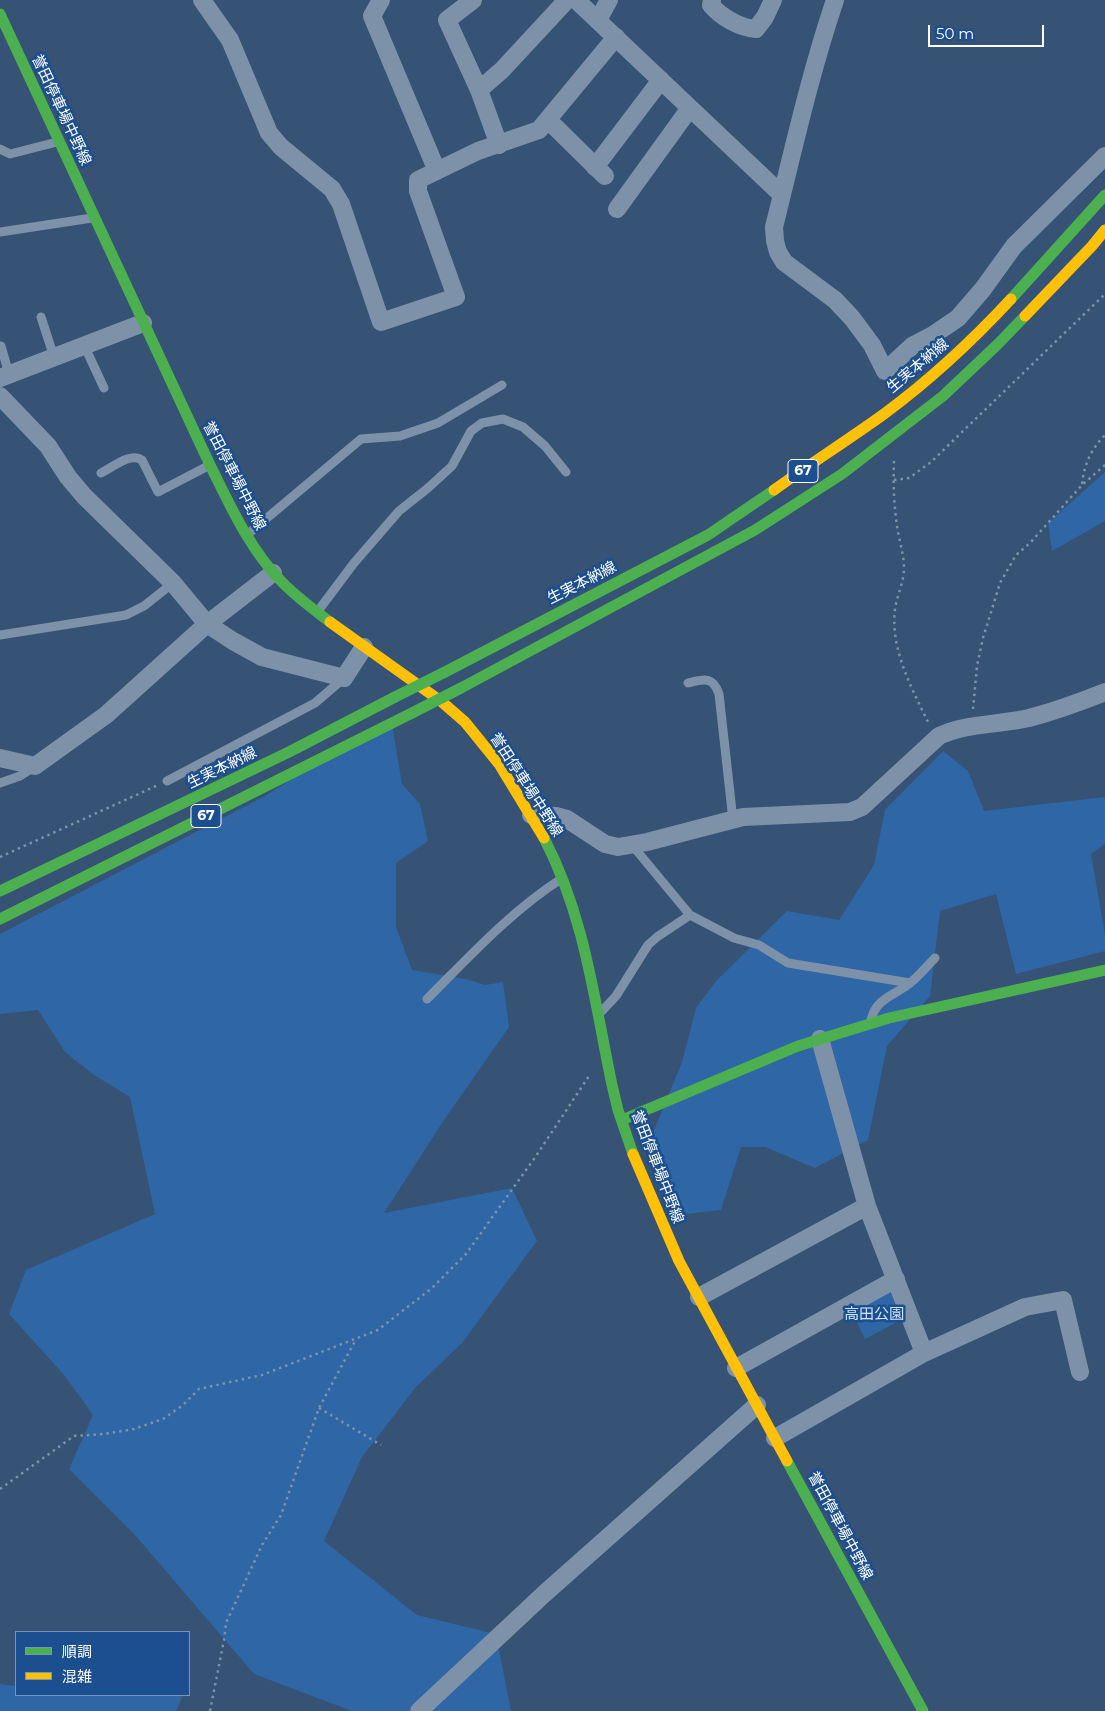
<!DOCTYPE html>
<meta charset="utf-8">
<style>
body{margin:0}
#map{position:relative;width:1105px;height:1711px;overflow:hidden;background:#365274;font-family:Montserrat,"Noto Sans JP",sans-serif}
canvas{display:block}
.legend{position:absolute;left:15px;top:1631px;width:175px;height:65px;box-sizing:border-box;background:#1b4f8f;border:1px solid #7695bc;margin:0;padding:6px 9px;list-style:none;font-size:15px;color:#fff}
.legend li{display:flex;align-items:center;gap:10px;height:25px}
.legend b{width:25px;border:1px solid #7695bc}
.scale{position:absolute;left:928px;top:25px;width:116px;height:22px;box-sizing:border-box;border:2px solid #fff;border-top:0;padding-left:6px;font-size:15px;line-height:18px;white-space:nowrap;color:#fff;-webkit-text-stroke:4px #1b4f8f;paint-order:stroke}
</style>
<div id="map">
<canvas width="1105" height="1711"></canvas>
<ul class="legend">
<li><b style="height:6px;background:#4caf50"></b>順調</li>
<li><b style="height:6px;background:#ffc107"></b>混雑</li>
</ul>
<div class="scale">50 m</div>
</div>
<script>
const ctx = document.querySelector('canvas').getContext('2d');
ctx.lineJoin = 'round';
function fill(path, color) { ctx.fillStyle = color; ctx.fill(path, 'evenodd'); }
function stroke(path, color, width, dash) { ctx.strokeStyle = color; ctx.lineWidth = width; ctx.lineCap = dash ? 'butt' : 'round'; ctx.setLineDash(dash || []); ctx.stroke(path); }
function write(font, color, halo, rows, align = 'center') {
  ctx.font = font + ' Montserrat,"Noto Sans JP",sans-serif'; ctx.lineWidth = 5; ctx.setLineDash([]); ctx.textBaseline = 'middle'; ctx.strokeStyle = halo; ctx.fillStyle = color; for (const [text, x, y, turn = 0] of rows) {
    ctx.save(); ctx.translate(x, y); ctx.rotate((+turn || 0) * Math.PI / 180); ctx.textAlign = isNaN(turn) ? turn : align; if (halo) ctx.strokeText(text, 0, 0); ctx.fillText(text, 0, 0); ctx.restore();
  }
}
fill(new Path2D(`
 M1105,472V521L1052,551L1048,523Z
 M391,718L402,784L420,804L428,841L396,863V927L412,970L466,979L485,985L503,982L509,1027L444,1120L384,1213L512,1188L537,1241L462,1343L416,1387L362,1457L324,1541L417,1615L496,1634L511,1711H352L254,1674L135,1535L69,1469L93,1415L64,1375L9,1314L26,1270L155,1214L130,1097L94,1075L65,1052L38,1010L0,1014V934L265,796Z
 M943,751L968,771L984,811L1105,797V844L1091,854L1105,935V951L1016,974L996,894L940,911L930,996L887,1046L868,1140L815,1168L765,1147H741L721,1210L686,1214L650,1140L682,1062L696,1008L716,981L787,911L839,920L874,865L885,810Z
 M889,1288L901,1320L865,1339L850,1308Z
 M0,1684L16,1686V1695H183L176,1711H0Z`), '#2f66a5');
stroke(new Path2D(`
 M894,461C893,483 894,505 897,526C899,540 904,554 904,568C904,582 897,595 895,609C890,649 912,689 929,724
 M894,480L909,478L931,462L1105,294
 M1082,484C1084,465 1091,449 1105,435
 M973,709L977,666L983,638L1000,583L1016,555L1030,543L1082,485L1105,465
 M0,857L156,786
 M319,1408L381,1445
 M0,1489L74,1436L104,1434L134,1429L163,1419L183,1405L199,1389L262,1375L378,1330L432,1288L466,1254L536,1156L589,1076
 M210,1711L224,1640L226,1623L262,1545L281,1515L319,1408L355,1341`), '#7d92a8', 2.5, [2.5, 4]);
stroke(new Path2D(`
 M0,149L10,154L57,142
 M0,232L92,218
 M41,317L54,357
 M84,345L104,388
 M1,346L9,374
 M101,473C113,467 130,452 142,460L158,492L208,466
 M248,534L361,439L400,436L438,423L502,385
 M318,611L354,563L399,511L428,488L452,466L471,431L482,423L503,419L523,427L545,446L566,472
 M0,635L126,615L144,606L173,583
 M688,683C704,679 713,676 719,694L733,820
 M167,781L315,703L344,678
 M0,783L20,776L35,766
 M632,845L690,915L734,938L759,945L788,963L910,983
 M427,999C469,957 510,912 561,879
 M602,1011L616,996L648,945L657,937L690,915
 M871,1020C876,998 894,996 910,983C919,976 927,966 935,958`), '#7d92a8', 9);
stroke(new Path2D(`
 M202,0L230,40L269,133L281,147L332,189L341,204L381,322L456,297L418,191V180L478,151L539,130L616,37
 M381,0L372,16L437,171
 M473,0L447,20L479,90L499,145
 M576,0L782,195
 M712,0L711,5C721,17 740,28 756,29L765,17L773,0
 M835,0C810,74 793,151 774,227L775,241L778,252L784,262L835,300L852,318L872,345L885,371L912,346L933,335L958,318L983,289L1014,246L1105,156
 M598,20L609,0
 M479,90L502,70L567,0
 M548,120L605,176
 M595,167L661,80
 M617,209L690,108
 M0,378L143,323
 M0,396L48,446L68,477L84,496L173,583L207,624L233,641L262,657L344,678L364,647
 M0,758L35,766L106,715L207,624L273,573
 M531,815L556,816L567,819L605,844L618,847L647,842L743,817L850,812L862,807L939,736C966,723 999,725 1029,718C1055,711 1080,702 1105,692
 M820,1039L867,1206L924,1353
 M699,1297L867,1206
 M736,1368L896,1279
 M775,1438L924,1353L1025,1307L1063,1300L1080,1372
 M419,1711L544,1594L757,1405`), '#7d92a8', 18);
stroke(new Path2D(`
 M0,14L210,465C230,505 249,548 280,580C295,596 313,609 330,622
 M1011,299L1105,195
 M445,672L708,535L774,490
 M461,688L755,530L842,474L943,396L998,344L1025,316
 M544,838C585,917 594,999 612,1085L618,1110L633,1154
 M0,891L289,752L395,697
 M0,919L412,713
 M622,1120L798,1046L889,1018L1105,970
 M787,1461L923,1711`), '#4caf50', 11);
stroke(new Path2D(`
 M1025,316L1092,246L1105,230
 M774,490C810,464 848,440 884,414C930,380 972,341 1011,299
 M330,622L442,702L465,722L499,764L544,838
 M633,1154L679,1261L787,1461`), '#ffc107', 11);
stroke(new Path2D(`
 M395,697L445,672
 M412,713L461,688`), '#4caf50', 11);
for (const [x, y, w] of [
 [803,471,30],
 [206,816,30]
]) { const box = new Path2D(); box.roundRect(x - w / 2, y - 11.5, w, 23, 4); ctx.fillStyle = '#1b4f8f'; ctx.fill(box); stroke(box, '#fff', 1); }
write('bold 14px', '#fff', null, [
 ["67",803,471],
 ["67",206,816]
]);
write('15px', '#fff', '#1b4f8f', [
 ["誉田停車場中野線",61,110,65],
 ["生実本納線",918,366,-40],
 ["誉田停車場中野線",234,476,63],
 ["生実本納線",582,583,-27],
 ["生実本納線",222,768,-26],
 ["誉田停車場中野線",526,785,57],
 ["誉田停車場中野線",657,1167,69],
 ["誉田停車場中野線",840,1526,62]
]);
write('15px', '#cfe3fa', '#1b4f8f', [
 ["高田公園",874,1315]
]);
</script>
